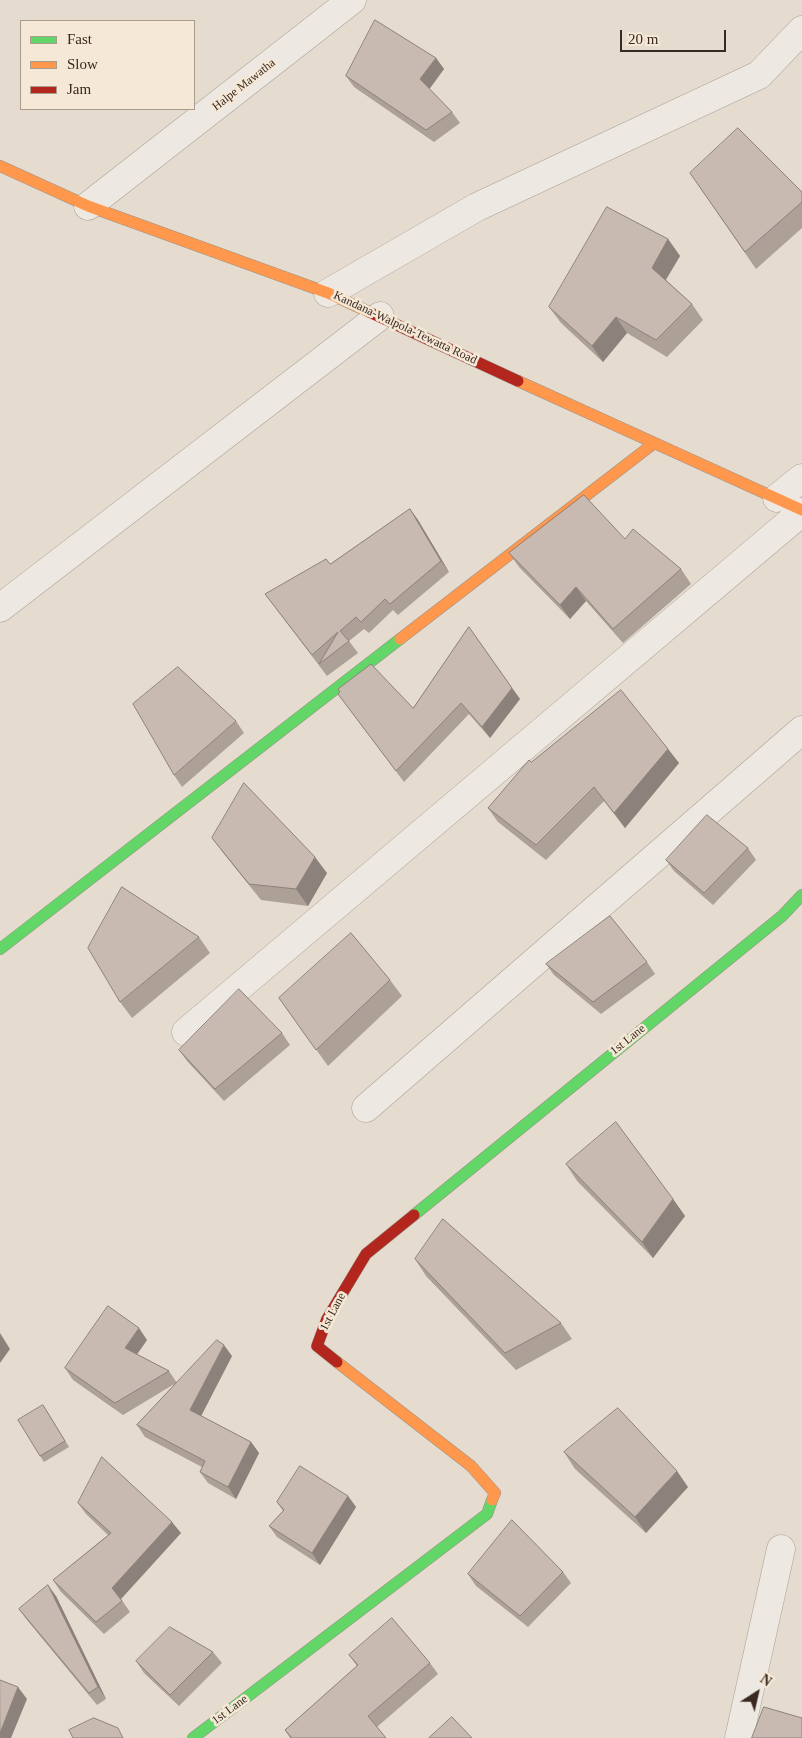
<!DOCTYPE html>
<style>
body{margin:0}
#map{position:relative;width:802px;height:1738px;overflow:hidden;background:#e5dccf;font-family:"Times New Roman",serif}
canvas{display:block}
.legend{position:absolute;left:20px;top:20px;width:175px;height:90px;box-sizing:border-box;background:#f5e8d6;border:1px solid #aa9c8d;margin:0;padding:6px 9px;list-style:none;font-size:15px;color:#392920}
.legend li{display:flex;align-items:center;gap:10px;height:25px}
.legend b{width:25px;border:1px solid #aa9c8d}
.north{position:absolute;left:732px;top:1668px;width:50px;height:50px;-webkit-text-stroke:4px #f5e8d6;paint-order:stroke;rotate:35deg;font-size:14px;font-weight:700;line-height:20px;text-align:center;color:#392920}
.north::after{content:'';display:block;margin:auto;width:18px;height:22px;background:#392920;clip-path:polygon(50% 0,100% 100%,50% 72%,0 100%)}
.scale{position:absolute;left:620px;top:30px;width:106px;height:22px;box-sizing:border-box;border:2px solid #392920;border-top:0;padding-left:6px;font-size:15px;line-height:18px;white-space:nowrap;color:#392920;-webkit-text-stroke:4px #f5e8d6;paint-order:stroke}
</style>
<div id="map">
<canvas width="802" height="1738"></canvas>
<ul class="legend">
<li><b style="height:6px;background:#63d668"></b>Fast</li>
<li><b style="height:6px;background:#ff974d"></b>Slow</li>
<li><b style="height:6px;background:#b3261e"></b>Jam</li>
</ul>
<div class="north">N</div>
<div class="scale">20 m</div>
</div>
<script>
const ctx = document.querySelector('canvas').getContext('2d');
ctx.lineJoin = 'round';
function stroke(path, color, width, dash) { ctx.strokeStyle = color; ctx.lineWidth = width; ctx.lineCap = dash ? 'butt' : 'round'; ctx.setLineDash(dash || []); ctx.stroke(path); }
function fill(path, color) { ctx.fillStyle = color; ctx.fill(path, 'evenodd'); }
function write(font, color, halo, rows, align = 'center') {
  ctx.font = font + ' "Times New Roman",serif'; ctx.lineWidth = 5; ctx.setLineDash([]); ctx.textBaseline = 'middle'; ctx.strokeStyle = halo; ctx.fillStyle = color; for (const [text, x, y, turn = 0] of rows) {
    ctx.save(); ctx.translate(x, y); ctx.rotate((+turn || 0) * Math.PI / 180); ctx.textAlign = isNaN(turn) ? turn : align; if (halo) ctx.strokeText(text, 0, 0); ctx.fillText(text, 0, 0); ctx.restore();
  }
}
const street = new Path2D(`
 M88,206L352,0
 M328,293L477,207L759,75L802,30
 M777,498L802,478
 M0,608L380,316
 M186,1032L802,512
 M366,1108L802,730
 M739,1738L781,1549`);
const fast = new Path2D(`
 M0,949L400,639
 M414,1215L782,916L802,895
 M193,1738L487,1514L492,1500`);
const slow = new Path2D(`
 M0,166L88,206L328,293L369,312
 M518,381L802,510
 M400,639L653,444
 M337,1362L471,1466L495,1493L492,1500`);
const jam = new Path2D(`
 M369,312L518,381
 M337,1362L317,1346L327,1319L366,1254L414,1215`);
stroke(street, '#aaa198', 29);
stroke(fast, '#9a9188', 12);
stroke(slow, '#9a9188', 12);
stroke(jam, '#9a9188', 12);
stroke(street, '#ede8e1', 28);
stroke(fast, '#63d668', 11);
stroke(slow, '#ff974d', 11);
stroke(jam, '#b3261e', 11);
fill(new Path2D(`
 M436,58L444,69L429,89L452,112L460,123L434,142L354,87L346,76Z
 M690,173L802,192V228L756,269Z
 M668,239L680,256L666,280L692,304L703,320L667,357L627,333L603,362L561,323L549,307Z
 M410,509L418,520L449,572L398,615L393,610L369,633L364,629L349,641L358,653L327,676L265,594L330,564Z
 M625,539L681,569L691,584L623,643L586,601L570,619L519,567L509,553Z
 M469,627L520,699L490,738L469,714L404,782L338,694L413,708Z
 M236,721L244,733L182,787L174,775Z
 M668,749L679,763L625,828L604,801L546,860L498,822L488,808L531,762Z
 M212,838L327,873L308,906L261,900L224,854Z
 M748,848L756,860L713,905L674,871L666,860Z
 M199,937L210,953L132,1018L120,1002Z
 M647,962L655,974L601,1014L554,975L546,964Z
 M390,980L402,996L328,1066L279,998Z
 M282,1033L290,1045L224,1101L187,1061L179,1050Z
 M566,1164L673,1199L685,1216L653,1258L577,1181Z
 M415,1259L561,1323L572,1339L516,1370L426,1276Z
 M147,1340L137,1354L169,1371L177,1383L232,1356L201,1416L251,1442L259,1453L236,1499L208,1483L200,1472L202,1467L145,1437L137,1425L176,1383L123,1415L73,1380L65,1368Z
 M47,1411L69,1447L44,1462L40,1456Z
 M564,1452L688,1487L646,1533L575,1469Z
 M348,1496L356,1507L320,1565L277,1537L269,1526L283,1511L277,1502Z
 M78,1503L181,1533L121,1599L130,1612L104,1634L61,1592L53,1580L108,1535L86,1514Z
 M563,1572L571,1583L528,1627L476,1586L468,1574Z
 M56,1596L106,1699L97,1705L27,1620L19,1609Z
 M213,1652L222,1663L179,1706L144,1673L136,1661Z
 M349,1655L430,1663L438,1674L377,1727L386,1738H290L285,1730L357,1666Z`), '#aca097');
fill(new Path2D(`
 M436,58L444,69L428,91L420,79Z
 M668,239L680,256L663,284L652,268Z
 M616,317L627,333L603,362L592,346Z
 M410,509L418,520L449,572L441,561Z
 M576,587L586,601L570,619L560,605Z
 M512,688L520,699L490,738L482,727Z
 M668,749L679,763L625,828L614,813Z
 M315,857L327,873L308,906L296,889Z
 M673,1199L685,1216L653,1258L642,1242Z
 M139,1328L147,1340L133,1360L125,1348Z
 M0,1333L10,1349L0,1363Z
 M224,1345L232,1356L198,1422L190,1410Z
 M251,1442L259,1453L236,1499L228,1487Z
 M677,1471L688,1487L646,1533L635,1517Z
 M348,1496L356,1507L320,1565L312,1553Z
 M172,1522L181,1533L120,1600L112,1588Z
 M48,1585L56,1596L106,1699L98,1687Z
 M18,1687L27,1699L11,1738H0V1733Z`), '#8c827b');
const building = new Path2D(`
 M375,20L436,58L420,79L452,112L426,130L346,76Z
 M738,128L802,192V202L745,252L690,173Z
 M607,207L668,239L652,268L692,304L656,340L616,317L592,346L549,307Z
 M584,495L625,539L633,529L681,569L613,629L576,587L560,605L509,553Z
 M410,509L441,561L390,604L385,599L361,622L356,617L340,631L349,641L319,664L338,632L312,655L265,594L326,559L330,564Z
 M469,627L512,688L482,727L461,703L396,771L338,694L340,692L338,689L371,664L413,708Z
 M178,667L236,721L174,775L133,704Z
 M621,690L668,749L614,813L594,787L536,845L488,808L529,760L531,762Z
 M244,783L315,857L296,889L249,884L212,838Z
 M707,815L748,848L704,893L666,860Z
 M122,887L199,937L120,1002L88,948Z
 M610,916L647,962L593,1002L546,964Z
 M351,933L390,980L316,1050L279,998Z
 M239,989L282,1033L215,1089L179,1050Z
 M616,1122L673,1199L642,1242L566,1164Z
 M443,1219L561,1323L505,1353L415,1259Z
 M108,1306L139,1328L125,1348L169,1371L115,1403L65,1368Z
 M217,1340L224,1345L190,1410L251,1442L228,1487L200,1472L205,1461L137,1425Z
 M43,1405L65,1441L40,1456L18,1420Z
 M618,1408L677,1471L635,1517L564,1452Z
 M102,1457L172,1522L112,1588L122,1601L96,1622L53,1580L111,1533L78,1503Z
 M300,1466L348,1496L312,1553L269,1526L284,1510L277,1502Z
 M512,1520L563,1572L520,1616L468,1574Z
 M48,1585L98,1687L89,1693L19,1609Z
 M392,1618L430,1663L368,1716L386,1738H292L285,1730L358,1665L349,1655Z
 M170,1627L213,1652L170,1695L136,1661Z
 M0,1680L18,1687L0,1733Z
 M764,1707L802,1718V1738H752Z
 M452,1717L472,1738H429Z
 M94,1718L118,1728L123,1738H73L69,1730Z`);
fill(building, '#c8bab0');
stroke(building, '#8c827b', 1);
write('12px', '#392920', '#f5e8d6', [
 ["Halpe Mawatha",244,85,-38],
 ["Kandana-Walpola-Tewatta Road",405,328,25],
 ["1st Lane",628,1040,-39],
 ["1st Lane",333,1312,-62],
 ["1st Lane",230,1710,-37]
]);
</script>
